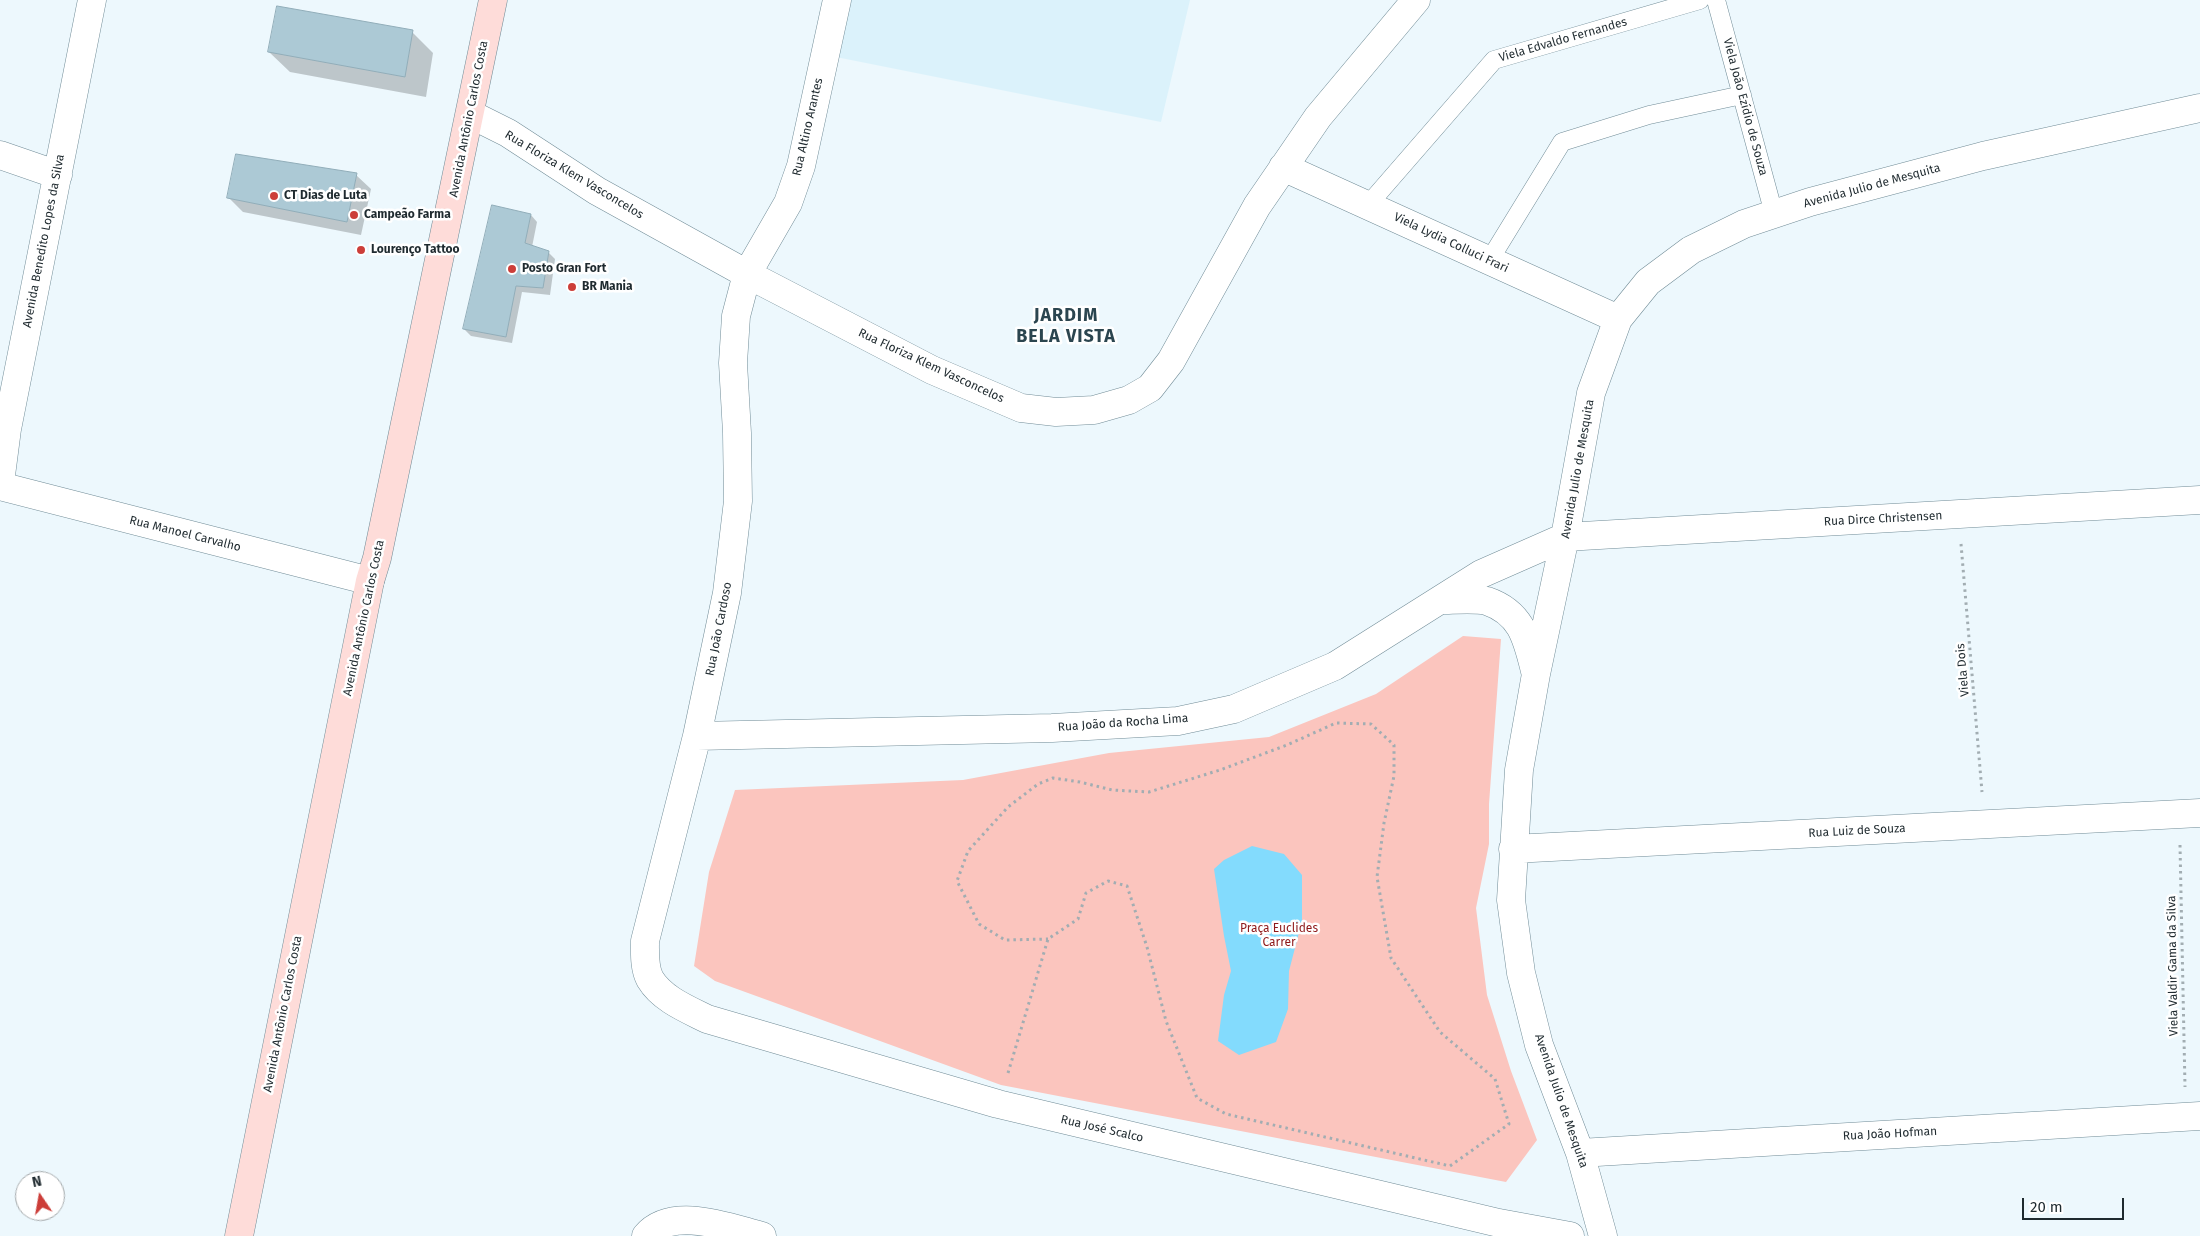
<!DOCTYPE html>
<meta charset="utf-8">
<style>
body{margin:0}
#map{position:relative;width:2200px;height:1236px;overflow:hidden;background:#edf8fd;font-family:"Fira Sans",sans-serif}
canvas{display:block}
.north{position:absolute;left:15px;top:1171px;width:50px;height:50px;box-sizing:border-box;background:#fff;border:1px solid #a5aaac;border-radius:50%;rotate:348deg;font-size:14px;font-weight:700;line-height:20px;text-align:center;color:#1f2a2f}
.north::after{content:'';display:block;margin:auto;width:18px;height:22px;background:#cc3e39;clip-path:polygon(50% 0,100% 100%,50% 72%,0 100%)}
.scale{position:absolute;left:2022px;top:1198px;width:102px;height:22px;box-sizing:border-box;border:2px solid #1f2a2f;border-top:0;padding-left:6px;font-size:15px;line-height:18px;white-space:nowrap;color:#1f2a2f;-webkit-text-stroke:4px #fff;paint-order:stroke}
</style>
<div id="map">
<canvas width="2200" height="1236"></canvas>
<div class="north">N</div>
<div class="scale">20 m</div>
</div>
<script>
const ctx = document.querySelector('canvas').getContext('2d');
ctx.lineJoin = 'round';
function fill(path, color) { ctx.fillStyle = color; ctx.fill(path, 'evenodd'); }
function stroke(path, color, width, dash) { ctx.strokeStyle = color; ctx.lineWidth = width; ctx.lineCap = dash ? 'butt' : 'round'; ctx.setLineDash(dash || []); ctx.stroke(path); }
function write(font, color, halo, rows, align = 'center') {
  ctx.font = font + ' "Fira Sans",sans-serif'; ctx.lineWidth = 5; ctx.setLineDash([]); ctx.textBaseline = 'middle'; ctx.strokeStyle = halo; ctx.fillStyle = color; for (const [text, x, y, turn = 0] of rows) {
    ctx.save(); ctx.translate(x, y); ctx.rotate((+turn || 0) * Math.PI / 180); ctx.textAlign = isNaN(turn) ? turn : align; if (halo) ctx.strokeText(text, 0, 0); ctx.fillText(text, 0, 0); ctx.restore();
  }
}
fill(new Path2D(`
 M848,0H1190L1161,122L836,57Z`), '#dbf2fb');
fill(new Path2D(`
 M1463,636L1501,639L1489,804V844L1476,908L1487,995L1511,1071L1537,1140L1506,1182L1001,1085L715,981L694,966L709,872L735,790L963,780L1109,753L1269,737L1376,694Z`), '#fbc5be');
fill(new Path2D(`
 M1252,846L1284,854L1302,875V921L1289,971L1288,1009L1276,1042L1239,1055L1218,1041L1224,995L1231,971L1224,936L1214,869L1224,860Z`), '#83dbfd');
fill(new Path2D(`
 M412,32L433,53L426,97L290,72L269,52Z
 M356,175L371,189L361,235L243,212L229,198Z
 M531,215L537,222L532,247L548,252L555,259L550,295L522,292L512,343L471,336L464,329Z`), '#0003');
const building = new Path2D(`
 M277,6L413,30L405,77L268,52Z
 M236,154L357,173L347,222L227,198Z
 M492,205L531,214L525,243L549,251L543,288L516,286L506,337L463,329Z`);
fill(building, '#acc9d5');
stroke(building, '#91adb9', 1);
const lane = new Path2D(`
 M1716,0L1774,214
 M1368,205L1494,60L1700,0
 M1489,261L1562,142L1649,115L1742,95`);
const street = new Path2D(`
 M837,0L801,166L788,203L747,274L736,316L733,363L737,433L738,501L727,593L697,736L645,941C645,953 644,968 650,979C662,999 687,1009 707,1019L998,1104L1499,1223L1570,1236
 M470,114L508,133L597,191L747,274L932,370L1021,408L1056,412L1094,410L1129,400L1150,388L1171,361L1257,206L1318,117L1416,0
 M0,155L58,175
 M1283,167L1618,319
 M0,483L7,429L92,0
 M0,486L370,581
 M1441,600C1453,600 1476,598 1487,601C1522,613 1527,639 1535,671
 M697,736L1052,728L1178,721L1234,709L1335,666L1481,574L1565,537L2200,500
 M1513,849L2200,813
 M1580,1153L2200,1116
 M646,1236C672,1205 730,1228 762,1236
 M1603,1236L1580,1153L1539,1045L1521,973L1511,900L1519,770L1536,674L1565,537L1591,393L1618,319L1648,282L1691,250L1744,224L1810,202L1983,156L2200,108`);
const secondary = new Path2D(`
 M239,1236L370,581L377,558L493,0`);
stroke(lane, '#718c97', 19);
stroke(street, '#718c97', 29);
stroke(secondary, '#718c97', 29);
stroke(new Path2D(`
 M1961,544L1982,792
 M2180,845L2185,1087
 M1008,1073L1048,939L1078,919L1086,893L1108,881L1127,886L1147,947L1166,1021L1197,1098L1226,1114L1450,1166L1509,1124L1495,1079L1440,1032L1391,958L1377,877L1384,823L1394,776V745L1371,724L1336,723L1287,745L1220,770L1149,792L1112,790L1080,782L1053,778L1038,784L1008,807L968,851L957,881L979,924L1005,940L1048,939`), '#a2adb2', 3, [2.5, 4]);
stroke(lane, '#fff', 18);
stroke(street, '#fff', 28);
stroke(secondary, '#fedcd9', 28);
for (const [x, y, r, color] of [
 [274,196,5,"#cc3e39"],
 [354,215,5,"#cc3e39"],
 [361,250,5,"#cc3e39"],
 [512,269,5,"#cc3e39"],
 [572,287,5,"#cc3e39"]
]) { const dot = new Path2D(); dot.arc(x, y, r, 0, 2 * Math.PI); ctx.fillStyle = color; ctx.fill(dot); stroke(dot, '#fff', 2); }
write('12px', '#1f2a2f', '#fff', [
 ["Viela Edvaldo Fernandes",1563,40,-16],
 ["Viela João Ezídio de Souza",1745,107,75],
 ["Avenida Antônio Carlos Costa",469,119,-79],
 ["Rua Altino Arantes",808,127,-77],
 ["Rua Floriza Klem Vasconcelos",574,175,31],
 ["Avenida Julio de Mesquita",1872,186,-15],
 ["Avenida Benedito Lopes da Silva",44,241,-79],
 ["Viela Lydia Colluci Frari",1451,243,25],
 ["Rua Floriza Klem Vasconcelos",931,366,25],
 ["Avenida Julio de Mesquita",1578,469,-80],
 ["Rua Dirce Christensen",1883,519,-3],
 ["Rua Manoel Carvalho",185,534,14],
 ["Avenida Antônio Carlos Costa",364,618,-78],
 ["Rua João Cardoso",719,629,-79],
 ["Viela Dois",1963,670,-95],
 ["Rua João da Rocha Lima",1123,723,-4],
 ["Rua Luiz de Souza",1857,831,-3],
 ["Viela Valdir Gama da Silva",2173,966,-91],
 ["Avenida Antônio Carlos Costa",283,1014,-79],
 ["Avenida Julio de Mesquita",1561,1101,71],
 ["Rua José Scalco",1102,1129,13],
 ["Rua João Hofman",1890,1134,-3]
]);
write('bold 12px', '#1f2a2f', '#fff', [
 ["CT Dias de Luta",284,196],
 ["Campeão Farma",364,215],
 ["Lourenço Tattoo",371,250],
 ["Posto Gran Fort",522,269],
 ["BR Mania",582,287]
], 'left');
write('12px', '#8e191a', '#fff', [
 ["Praça Euclides",1279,929],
 ["Carrer",1279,943]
]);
ctx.letterSpacing = '1px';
write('bold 18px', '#2b454f', '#fff', [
 ["JARDIM",1066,316],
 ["BELA VISTA",1066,337]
]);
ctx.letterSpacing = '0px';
</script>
